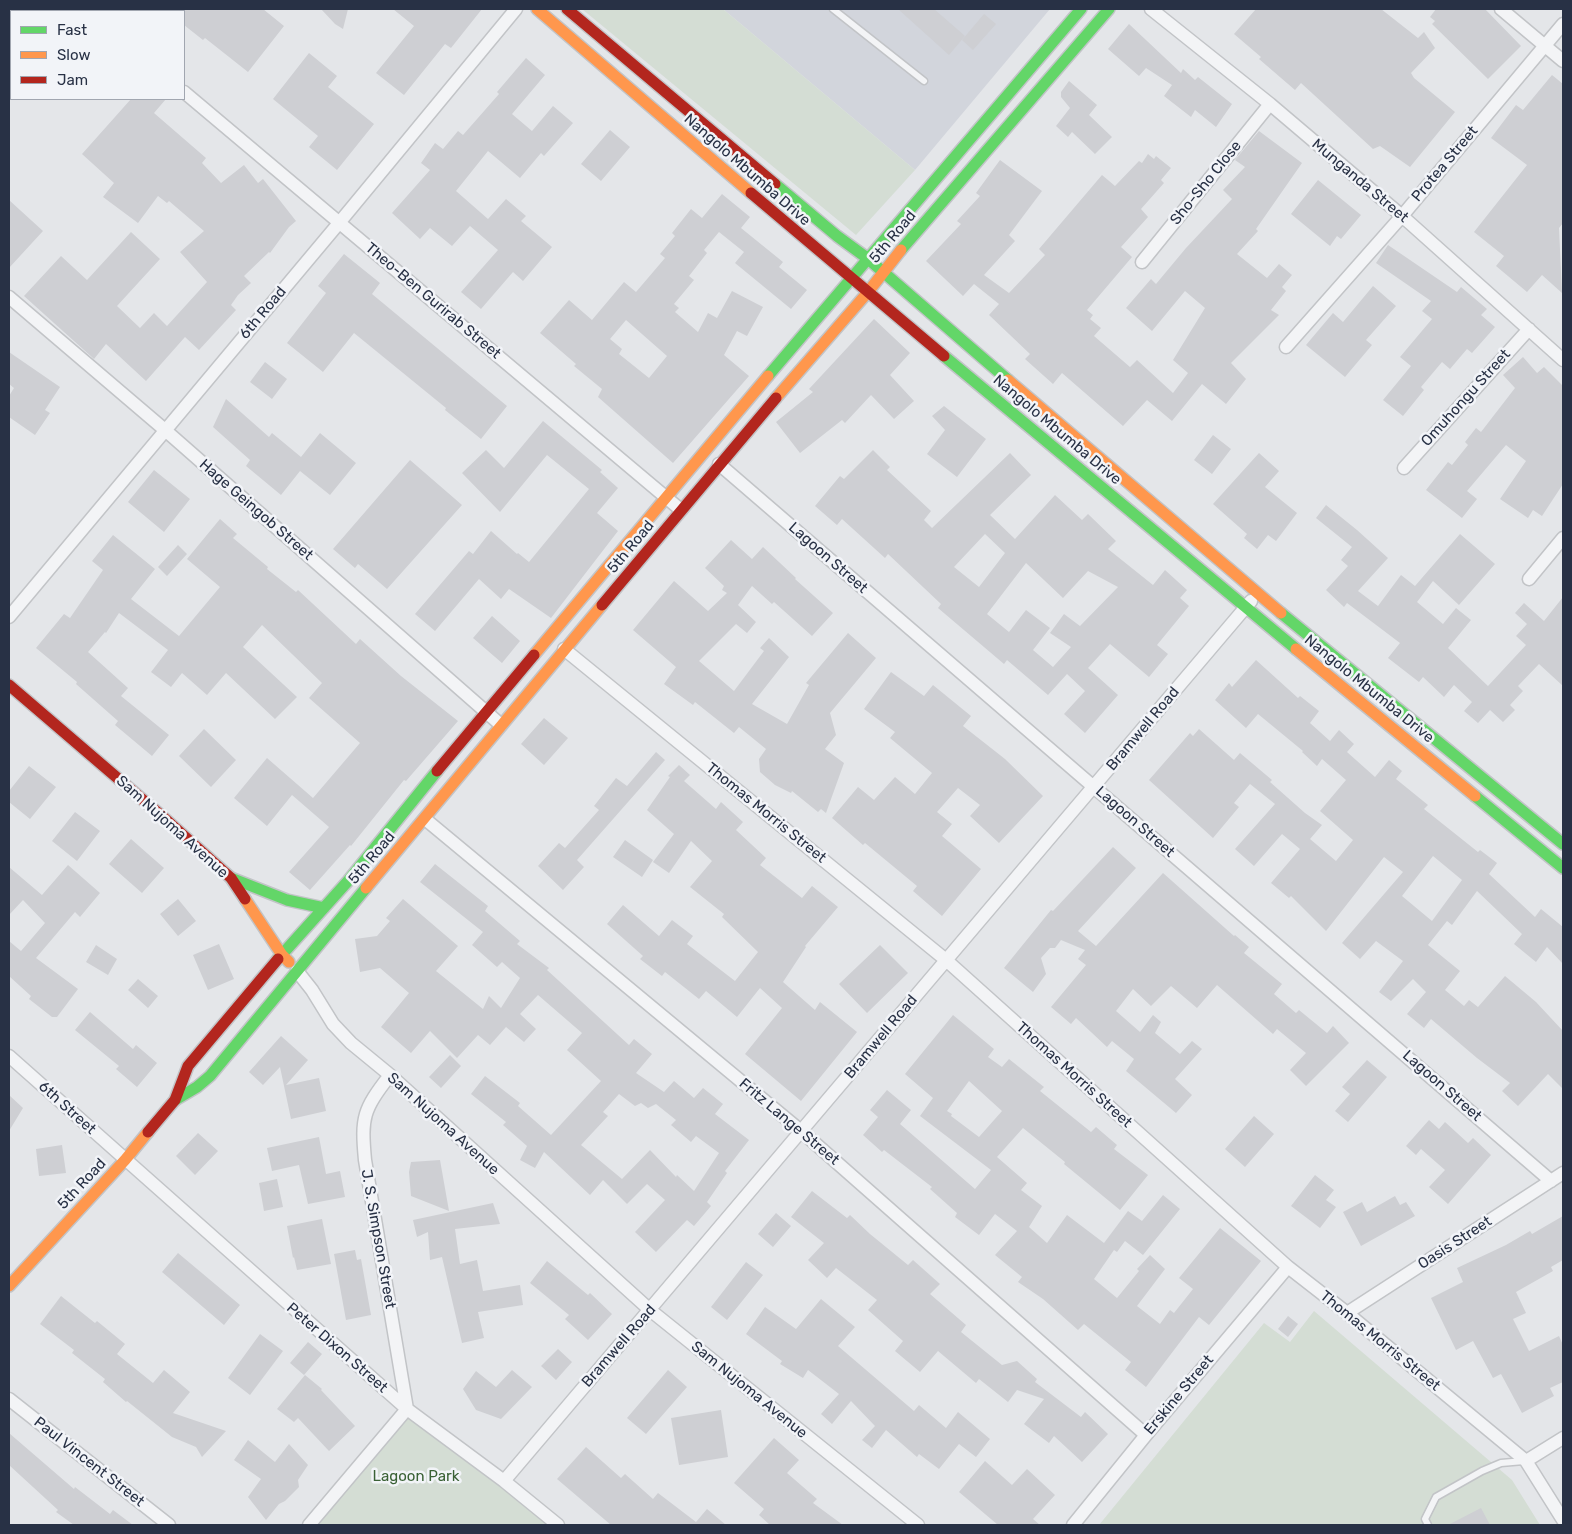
<!DOCTYPE html>
<style>
body{margin:0}
#map{position:relative;width:1572px;height:1534px;overflow:hidden;background:#e4e6e9;font-family:Rubik,sans-serif}
canvas{display:block}
.frame{position:absolute;inset:0;border:10px solid #283145;pointer-events:none}
.legend{position:absolute;left:10px;top:10px;width:175px;height:90px;box-sizing:border-box;background:#f2f4f8;border:1px solid #a1a6b0;margin:0;padding:6px 9px;list-style:none;font-size:15px;color:#283145}
.legend li{display:flex;align-items:center;gap:10px;height:25px}
.legend b{width:25px;border:1px solid #a1a6b0}
</style>
<div id="map">
<canvas width="1572" height="1534"></canvas>
<div class="frame"></div>
<ul class="legend">
<li><b style="height:6px;background:#63d668"></b>Fast</li>
<li><b style="height:6px;background:#ff974d"></b>Slow</li>
<li><b style="height:6px;background:#b3261e"></b>Jam</li>
</ul>
</div>
<script>
const ctx = document.querySelector('canvas').getContext('2d');
ctx.lineJoin = 'round';
function fill(path, color) { ctx.fillStyle = color; ctx.fill(path, 'evenodd'); }
function stroke(path, color, width, dash) { ctx.strokeStyle = color; ctx.lineWidth = width; ctx.lineCap = dash ? 'butt' : 'round'; ctx.setLineDash(dash || []); ctx.stroke(path); }
function write(font, color, halo, rows, align = 'center') {
  ctx.font = font + ' Rubik,sans-serif'; ctx.lineWidth = 5; ctx.setLineDash([]); ctx.textBaseline = 'middle'; ctx.strokeStyle = halo; ctx.fillStyle = color; for (const [text, x, y, turn = 0] of rows) {
    ctx.save(); ctx.translate(x, y); ctx.rotate((+turn || 0) * Math.PI / 180); ctx.textAlign = isNaN(turn) ? turn : align; if (halo) ctx.strokeText(text, 0, 0); ctx.fillText(text, 0, 0); ctx.restore();
  }
}
fill(new Path2D(`
 M723,9H1050L915,170Z`), '#d2d5dc');
fill(new Path2D(`
 M582,9H723L915,170L856,235Z
 M1314,1311L1512,1480L1540,1525H1099L1264,1323L1290,1342Z
 M407,1409L556,1525H310Z`), '#d4ddd4');
fill(new Path2D(`
 M184,9H263L284,26L248,72L205,38L203,40L184,25Z
 M321,9H348L343,29L335,24Z
 M393,9H482L451,48L445,44L404,95L376,73L414,26Z
 M898,9H934L965,36L949,55Z
 M1256,9H1381L1418,38L1424,32L1435,48L1411,73L1414,78L1455,112L1410,167L1380,146L1373,149L1301,83L1295,90L1259,59L1261,57L1234,34Z
 M1436,9H1485L1521,46L1488,79L1432,24L1435,21L1430,17Z
 M984,14L996,24L973,50L962,40Z
 M1129,24L1181,73L1183,69L1195,80L1198,77L1232,104L1216,127L1195,110L1191,117L1164,96L1172,85L1146,68L1139,76L1108,49Z
 M309,53L337,76L328,87L374,124L337,170L309,147L318,136L273,99Z
 M526,58L545,75L512,114L532,131L553,106L573,123L544,156L541,153L520,178L488,151L456,191L488,219L506,199L526,216L521,221L552,247L523,281L513,272L481,309L461,292L498,250L470,226L452,246L430,228L420,239L392,213L430,170L421,163L435,143L443,149L458,131L463,135L499,94L497,92Z
 M1552,75L1563,84V223L1559,228L1562,293L1542,275L1527,292L1496,266L1504,256L1474,232L1527,165L1491,138L1516,105L1523,110Z
 M1069,81L1097,105L1089,115L1112,137L1095,154L1072,132L1068,137L1056,126L1070,108L1061,97V92Z
 M131,99H166L154,113L206,158L202,163L221,183L244,165L258,183L263,179L296,221L289,227L270,253L269,252L244,276L251,283L238,295L231,305L236,310L199,350L185,337L146,381L106,344L94,359L24,296L61,256L87,280L131,232L160,259L117,306L140,328L154,313L167,326L207,282L180,252L204,231L169,201L167,203L158,196L138,223L103,197L114,183L82,154Z
 M610,130L630,147L601,181L581,164Z
 M1259,131L1302,163L1256,229L1258,231L1237,254L1267,278L1279,264L1292,275L1282,287L1286,291L1271,310L1279,315L1231,363L1246,379L1226,404L1202,384L1172,421L1147,400L1123,426L1062,373L1053,384L1025,359L1030,354L989,315L999,304L974,284L963,296L926,261L961,224L957,221L980,196L976,193L1000,160L1042,191L1009,235L1015,241L984,275L1009,293L1045,255L1039,249L1102,175L1115,186L1139,161L1142,163L1148,154L1154,159L1156,156L1171,168L1161,180L1164,183L1141,209L1148,217L1121,247L1132,257L1087,310L1093,315L1090,319L1101,328L1094,336L1130,367L1137,360L1173,393L1188,373L1173,360L1205,308L1185,291L1152,331L1126,308L1151,279L1156,284L1186,248L1232,199L1223,190L1245,167L1235,160Z
 M1318,180L1361,215L1341,239L1337,236L1330,246L1291,214Z
 M722,194L750,217L741,228L783,262L779,267L807,290L791,309L735,263L744,252L719,232L704,250L707,253L689,276L694,280L674,304L679,308L675,312L698,332L708,313L717,318L732,291L763,307L747,336L737,331L724,355L749,376L673,463L598,397L602,389L574,366L576,364L540,333L569,300L592,320L624,282L636,292L665,258L660,254L675,236L672,233L691,209L702,218ZM626,320L667,356L649,378L619,354L622,349L610,339Z
 M9,200L43,231L9,268Z
 M1388,245L1457,292L1461,287L1487,309L1481,315L1495,327L1472,353L1467,349L1450,369L1442,362L1421,387L1424,390L1403,416L1383,400L1411,366L1400,357L1432,319L1422,311L1431,301L1376,263Z
 M344,254L380,283L372,294L507,406L481,439L445,410L446,408L354,333L323,372L287,343L326,293L318,286Z
 M1373,286L1396,306L1366,340L1372,345L1345,377L1306,345L1333,313L1343,322Z
 M874,319L910,353L890,375L914,401L894,419L871,395L845,423L842,420L800,453L776,422L813,392L809,389Z
 M9,352L60,387L45,410L50,413L35,435L9,417V396L14,388L9,384Z
 M1523,357L1537,373L1544,367L1563,386V484L1542,516L1533,510L1528,518L1500,499L1526,461L1506,445L1467,491L1477,499L1462,518L1426,490L1448,462L1452,465L1468,445L1465,442L1476,428L1481,432L1515,388L1503,375Z
 M265,362L287,379L272,399L250,382Z
 M226,399L269,437L272,433L301,457L320,433L356,463L330,495L300,471L281,495L246,466L250,460L213,427Z
 M944,406L986,439L957,477L927,454L945,430L932,416Z
 M543,421L602,470L600,472L618,488L597,513L618,531L551,618L509,589L501,599L479,579L435,631L415,614L469,551L473,554L491,531L517,554L518,553L529,562L589,489L547,455L500,512L462,473L486,450L504,468Z
 M1213,435L1231,449L1212,474L1194,460Z
 M873,450L890,467L887,470L931,511L924,520L932,528L1010,453L1031,475L990,515L1015,539L1055,495L1082,520L1088,514L1116,541L1108,549L1153,585L1165,570L1187,590L1180,598L1189,606L1157,645L1168,654L1149,677L1110,644L1088,668L1118,695L1085,733L1064,714L1085,691L1067,674L1048,695L1007,660L1004,664L938,608L941,604L888,554L885,558L842,519L837,525L815,506L840,476L844,479ZM985,534L1005,553L979,587L954,567ZM1026,563L1063,598L1088,571L1118,587L1080,626L1064,614L1050,633L1071,647L1053,667L1033,650L1050,628L1026,610L1009,632L987,614Z
 M1259,453L1279,471L1265,487L1297,513L1276,541L1268,535L1257,549L1244,538L1247,534L1213,504Z
 M410,460L462,505L387,589L358,564L355,568L333,549Z
 M154,470L190,499L164,532L128,502Z
 M1326,505L1357,530L1388,558L1358,591L1378,606L1401,575L1415,586L1460,534L1495,564L1459,605L1433,581L1417,602L1443,624L1456,608L1471,620L1448,648L1488,686L1526,645L1516,636L1527,624L1515,613L1524,603L1544,621L1563,597V686L1539,664L1518,686L1523,691L1510,705L1515,710L1503,722L1490,710L1478,723L1464,711L1472,702L1454,685L1444,697L1423,677L1419,682L1388,658L1400,643L1347,603L1344,607L1326,590L1348,566L1341,560L1352,547L1316,518Z
 M220,519L237,534L233,538L268,567L267,569L296,592L298,590L356,644L360,639L401,676L458,721L406,781L404,780L351,846L350,845L310,890L289,872L329,827L292,795L267,826L234,798L267,758L313,798L360,743L309,698L322,683L262,625L243,647L297,697L275,719L226,673L207,695L182,673L171,687L151,672L168,650L119,613L106,633L105,632L88,652L128,688L121,696L169,735L152,756L115,725L118,721L76,684L77,682L36,648L64,614L70,618L103,570L92,561L113,535L155,569L131,599L179,636L220,587L187,559Z
 M731,540L752,559L763,547L796,578L795,579L833,613L812,636L774,602L772,604L752,586L738,605L756,622L747,633L736,624L699,661L734,691L764,651L760,648L769,638L789,657L752,704L787,724L809,685L806,683L848,633L876,658L830,713L836,735L825,749L844,763L826,813L821,809L818,812L792,791L791,793L775,785L760,772L759,759L766,749L739,727L734,733L695,702L693,705L664,684L676,667L633,630L674,581L708,611L727,593L722,590L724,586L705,568Z
 M178,545L187,554L167,576L158,567Z
 M492,616L520,641L502,663L473,638Z
 M1256,660L1298,698L1300,696L1319,711L1310,723L1330,741L1339,730L1354,744L1347,752L1375,777L1389,760L1402,771L1396,779L1428,805L1424,809L1478,852L1480,850L1497,863L1489,874L1535,917L1541,909L1563,927V964L1547,947L1536,962L1514,944L1522,934L1477,891L1452,925L1447,921L1428,945L1460,971L1445,990L1464,1006L1469,1000L1478,1007L1505,976L1536,1002L1563,1031V1089L1548,1074L1518,1106L1502,1091L1510,1083L1477,1058L1431,1019L1424,1028L1407,1014L1426,992L1413,979L1391,1001L1379,992L1403,961L1376,941L1360,959L1342,943L1403,872L1384,857L1326,931L1291,896L1289,898L1271,883L1300,849L1282,834L1254,866L1235,849L1275,804L1250,784L1234,803L1239,807L1213,838L1149,780L1190,733L1193,736L1199,729L1234,760L1240,753L1272,780L1270,782L1305,813L1322,825L1310,839L1336,861L1353,840L1320,811L1346,780L1322,759L1317,766L1302,752L1303,751L1258,714L1246,728L1215,700L1229,683L1232,687ZM1433,856L1462,880L1432,921L1402,896Z
 M891,672L924,696L933,685L971,716L963,726L1005,759L1043,796L999,843L970,816L980,805L958,788L937,812L952,824L942,836L981,869L942,916L913,891L917,886L865,843L863,845L832,818L858,787L874,800L895,777L915,794L932,773L890,738L895,732L864,709Z
 M544,718L568,738L544,765L521,744Z
 M204,729L236,760L211,787L179,756Z
 M656,752L665,760L577,860L584,867L563,890L538,866L559,843L565,848L599,810L594,806L616,778L627,786Z
 M679,765L690,775L684,781L716,809L721,802L743,822L736,830L766,858L760,865L802,898L812,886L838,907L805,946L806,947L783,982L815,1010L820,1002L857,1032L801,1101L745,1054L782,1008L760,988L737,1017L706,991L699,999L665,972L662,976L640,959L643,956L607,924L623,905L659,936L672,920L693,936L687,944L735,981L758,952L722,917L724,914L690,887L712,861L691,841L669,873L653,862L674,834L647,810L670,777L668,776Z
 M29,766L56,787L30,819L9,802V791Z
 M75,812L100,831L77,861L52,841Z
 M131,839L164,868L142,893L109,864Z
 M625,840L653,860L642,877L613,857Z
 M1113,847L1136,868L1078,931L1096,946L1163,873L1234,936L1235,935L1249,947L1244,953L1282,984L1274,994L1296,1013L1299,1010L1327,1033L1333,1026L1349,1043L1306,1086L1290,1070L1306,1053L1277,1029L1273,1034L1217,985L1197,1008L1171,986L1151,1006L1133,989L1116,1011L1140,1032L1153,1015L1161,1022L1155,1033L1180,1054L1192,1041L1202,1049L1175,1079L1192,1095L1176,1113L1126,1071L1134,1059L1112,1041L1107,1047L1076,1018L1071,1024L1051,1007L1086,965L1078,959L1085,950L1061,940L1055,948H1050L1041,958L1046,974L1033,992L1004,968L1051,910L1053,911Z
 M435,864L488,906L485,911L520,941L517,944L549,968L547,970L629,1045L634,1039L652,1054L636,1073L664,1092L674,1081L694,1098L703,1088L723,1104L715,1114L749,1140L725,1171L727,1173L707,1202L711,1206L694,1226L687,1220L656,1252L635,1232L665,1200L647,1184L627,1204L603,1180L590,1195L544,1152L535,1168L520,1160L527,1146L503,1125L506,1122L471,1094L485,1076L520,1103L518,1106L551,1135L601,1081L567,1050L582,1033L538,995L520,1014L536,1029L524,1042L506,1027L490,1045L478,1035L457,1058L430,1031L411,1053L381,1027L409,993L380,968L360,972L355,939L377,936L390,921L386,918L403,899L458,946L436,971L483,1009L489,996L501,1008L520,978L502,962L497,967L472,945L483,932L420,882ZM619,1094L635,1106L641,1103L648,1108L656,1104L676,1120L671,1125L691,1142L696,1136L719,1153L694,1191L677,1175L676,1177L650,1150L622,1179L581,1145L608,1116L603,1112Z
 M68,865L100,893L80,917L75,912L36,958L78,989L57,1017H52L29,999L31,996L9,976V941L21,951L45,923L23,900L9,915V867L42,895Z
 M178,899L196,921L178,936L160,914Z
 M219,944L234,979L208,990L193,955Z
 M96,945L117,959L108,975L86,962Z
 M880,945L908,973L867,1013L839,984Z
 M138,979L158,996L148,1008L128,990Z
 M90,1012L133,1049L136,1045L157,1063L137,1087L116,1069L119,1066L75,1030Z
 M953,1015L994,1049L988,1057L1002,1067L1009,1059L1044,1087L1040,1091L1091,1132L1096,1127L1117,1145L1114,1149L1148,1175L1120,1210L1064,1164L1065,1162L1023,1128L997,1157L1027,1183L1021,1190L1042,1206L1029,1227L1047,1243L1067,1215L1104,1243L1128,1211L1142,1221L1163,1195L1180,1209L1143,1255L1125,1241L1117,1252L1114,1250L1094,1279L1117,1298L1139,1271L1137,1269L1150,1255L1165,1269L1137,1306L1160,1324L1170,1310L1174,1313L1193,1289L1179,1278L1220,1228L1261,1261L1209,1325L1199,1317L1146,1387L1125,1370L1131,1362L1084,1324L1078,1330L1043,1299L1018,1282L1022,1277L995,1255L1017,1231L995,1214L979,1235L955,1217L957,1213L930,1189L932,1187L884,1150L882,1152L863,1135L878,1117L870,1110L887,1090L911,1110L900,1124L975,1189L991,1170L920,1116L933,1098L905,1074ZM969,1081L1002,1111L979,1137L951,1116L952,1114L947,1111Z
 M281,1036L308,1060L286,1085L319,1078L326,1111L291,1119L280,1067L263,1085L249,1072Z
 M450,1055L461,1066L441,1088L429,1077Z
 M1367,1060L1387,1077L1348,1122L1335,1111L1350,1094L1342,1087Z
 M9,1095L23,1108L9,1131Z
 M1254,1116L1274,1134L1245,1167L1225,1149Z
 M1429,1120L1439,1129L1445,1122L1468,1143L1473,1138L1491,1155L1448,1204L1429,1187L1445,1170L1421,1149L1416,1155L1406,1146Z
 M198,1133L218,1151L195,1175L176,1156Z
 M319,1137L326,1174L340,1171L345,1197L308,1204L299,1165L272,1171L267,1148Z
 M62,1145L66,1173L39,1176L36,1149Z
 M440,1160L449,1211L411,1196L409,1172L411,1162Z
 M1315,1175L1334,1190L1326,1200L1336,1207L1320,1228L1291,1206Z
 M277,1179L283,1207L264,1211L259,1183Z
 M812,1191L847,1218L850,1215L870,1234L908,1265L913,1260L940,1284L930,1294L966,1325L961,1332L1002,1365L1017,1361L1037,1379L1035,1382L1081,1417L1085,1412L1108,1434L1082,1462L1054,1436L1049,1443L1024,1424L1044,1399L1017,1390L1008,1402L979,1379L976,1383L938,1351L920,1372L895,1351L903,1341L868,1310L877,1300L836,1268L827,1278L808,1260L824,1243L791,1217Z
 M1395,1196L1400,1205L1406,1202L1415,1216L1361,1246L1343,1212L1362,1202L1367,1212Z
 M493,1203L500,1224L455,1229L460,1264L477,1260L483,1291L520,1285L523,1305L478,1312L484,1338L462,1343L442,1257L430,1260L428,1232L417,1237L413,1220Z
 M776,1213L791,1226L773,1247L758,1234Z
 M1563,1216V1260L1551,1267L1553,1271L1516,1292L1526,1313L1513,1319L1529,1351L1559,1336L1563,1345V1382L1550,1388L1554,1396L1522,1413L1501,1374L1493,1378L1473,1341L1456,1350L1431,1298L1463,1282L1457,1268L1506,1245L1530,1231L1532,1234Z
 M322,1219L331,1264L297,1270L294,1257L293,1258L287,1226Z
 M355,1250L357,1260L361,1259L371,1315L346,1320L334,1254Z
 M178,1253L240,1305L224,1325L162,1272Z
 M547,1261L588,1295L590,1293L612,1314L588,1340L565,1319L569,1315L530,1283Z
 M746,1262L763,1275L727,1320L711,1307Z
 M61,1296L95,1323L97,1321L125,1344L117,1354L153,1383L164,1370L190,1392L173,1413L226,1431L202,1457L196,1447L172,1437L127,1401L126,1402L103,1382L105,1379L72,1353L74,1350L40,1324Z
 M821,1299L855,1327L838,1346L914,1411L919,1405L946,1428L958,1412L990,1439L976,1457L959,1444L939,1469L919,1454L917,1457L886,1430L872,1448L862,1440L875,1426L851,1401L832,1424L821,1414L839,1394L808,1370L803,1378L780,1364L782,1361L746,1334L765,1307L796,1329Z
 M1288,1316L1298,1324L1288,1337L1278,1329Z
 M260,1334L283,1351L250,1395L228,1378Z
 M308,1342L322,1354L304,1375L290,1363Z
 M558,1349L572,1362L556,1380L541,1366Z
 M512,1370L532,1387L501,1419L476,1410L463,1389L476,1371L496,1387Z
 M668,1370L687,1387L646,1434L627,1418Z
 M305,1375L322,1389L321,1390L355,1426L329,1451L298,1418L294,1422L277,1409Z
 M721,1410L728,1457L679,1465L671,1418Z
 M9,1433L74,1489L75,1487L110,1514L113,1510L133,1525H74L56,1512L58,1510L9,1465Z
 M774,1438L799,1460L787,1473L817,1499L813,1503L843,1525H770L759,1515L764,1509L734,1483Z
 M248,1440L275,1462L289,1444L308,1465L298,1480L299,1487L285,1501L279,1504L266,1520L248,1497L261,1479L234,1460Z
 M586,1447L621,1478L625,1474L653,1499L658,1493L696,1522L707,1509L726,1525H611L557,1479Z
 M985,1461L1012,1485L1027,1469L1055,1495L1033,1519L1040,1525H998L959,1492Z
 M1481,1508L1490,1525H1448Z`), '#cecfd3');
const lane = new Path2D(`
 M833,9L924,81
 M1428,1525L1425,1519L1436,1497L1482,1471L1501,1463L1524,1461`);
const street = new Path2D(`
 M84,9L87,11
 M1151,9L1270,104L1402,216L1563,360
 M1501,9L1563,61
 M184,92L681,510
 M1142,262L1270,104
 M9,297L165,430L501,725
 M1286,347L1402,216L1563,24
 M719,464L1551,1181
 M1404,468L1529,329
 M1529,579L1563,538
 M9,617L339,223L516,9
 M564,649L946,960L1288,1267L1347,1313L1526,1461L1563,1520
 M425,819L801,1131L1146,1435
 M297,971L312,990L333,1024L351,1043L390,1075L650,1310L918,1525
 M9,1056L407,1409L504,1481L558,1525
 M1347,1313L1563,1173
 M9,1399L169,1525
 M1526,1461L1563,1438
 M504,1481L1251,601
 M309,1525L407,1409L365,1160C361,1117 363,1110 390,1075
 M1073,1525L1146,1435L1288,1267`);
const fast = new Path2D(`
 M775,184L837,236L867,258L1008,380
 M901,250L1109,9
 M944,356L1296,649
 M768,376L1081,9
 M1281,613L1563,844
 M1475,796L1563,868
 M231,878L287,900L324,908
 M278,959L348,881L437,771
 M175,1100L197,1087L210,1076L366,888`);
const slow = new Path2D(`
 M537,9L751,193
 M1008,380L1281,613
 M776,398L868,292L901,250
 M1296,649L1475,796
 M534,655L768,376
 M366,888L602,605
 M245,899L282,955L289,962
 M9,1286L125,1160L148,1132`);
const jam = new Path2D(`
 M567,9L775,184
 M751,193L944,356
 M602,605L776,398
 M9,685L164,818L231,878L245,899
 M437,771L534,655
 M148,1132L175,1100L188,1066L278,959`);
stroke(lane, '#c2c4c7', 9);
stroke(street, '#c2c4c7', 15);
stroke(fast, '#c2c4c7', 14);
stroke(slow, '#c2c4c7', 14);
stroke(jam, '#c2c4c7', 14);
stroke(lane, '#f3f4f6', 6);
stroke(street, '#f3f4f6', 12);
stroke(fast, '#63d668', 11);
stroke(slow, '#ff974d', 11);
stroke(jam, '#b3261e', 11);
write('15px', '#283145', '#f2f4f8', [
 ["Protea Street",1445,164,-50],
 ["Nangolo Mbumba Drive",747,170,41],
 ["Munganda Street",1360,181,40],
 ["Sho-Sho Close",1206,183,-51],
 ["5th Road",893,237,-50],
 ["Theo-Ben Gurirab Street",433,301,40],
 ["6th Road",263,313,-50],
 ["Omuhongu Street",1466,398,-48],
 ["Nangolo Mbumba Drive",1057,430,40],
 ["Hage Geingob Street",256,510,41],
 ["5th Road",631,547,-50],
 ["Lagoon Street",828,558,41],
 ["Nangolo Mbumba Drive",1369,689,39],
 ["Bramwell Road",1143,729,-50],
 ["Thomas Morris Street",766,813,39],
 ["Lagoon Street",1135,822,41],
 ["Sam Nujoma Avenue",172,827,42],
 ["5th Road",372,858,-50],
 ["Bramwell Road",881,1037,-50],
 ["Thomas Morris Street",1074,1075,42],
 ["Lagoon Street",1442,1086,41],
 ["6th Street",67,1108,42],
 ["Fritz Lange Street",789,1122,40],
 ["Sam Nujoma Avenue",443,1124,42],
 ["5th Road",82,1184,-47],
 ["J. S. Simpson Street",378,1239,80],
 ["Oasis Street",1455,1243,-33],
 ["Thomas Morris Street",1380,1341,39],
 ["Bramwell Road",619,1346,-49],
 ["Peter Dixon Street",337,1348,41],
 ["Sam Nujoma Avenue",749,1390,39],
 ["Erskine Street",1179,1395,-50],
 ["Paul Vincent Street",89,1462,38]
]);
write('15px', '#3a6135', '#f2f4f8', [
 ["Lagoon Park",416,1477]
]);
</script>
